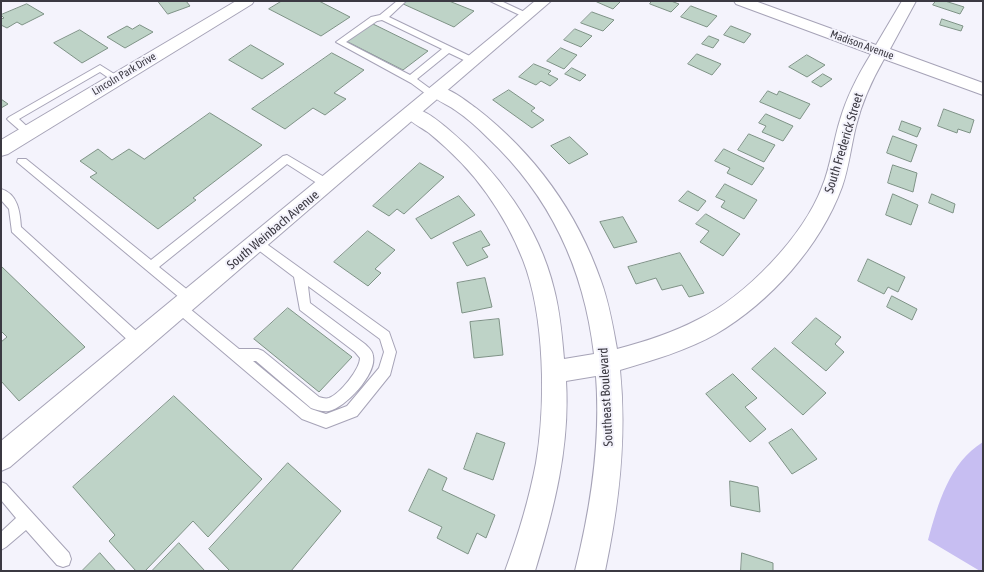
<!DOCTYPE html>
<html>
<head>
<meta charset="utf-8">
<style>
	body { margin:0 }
	#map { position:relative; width:984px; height:572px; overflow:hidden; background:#f4f3fc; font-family:"Asap Condensed",sans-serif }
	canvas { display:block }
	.frame { position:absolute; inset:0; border:2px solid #3b3942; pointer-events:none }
</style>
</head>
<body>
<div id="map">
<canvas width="984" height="572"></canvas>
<div class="frame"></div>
</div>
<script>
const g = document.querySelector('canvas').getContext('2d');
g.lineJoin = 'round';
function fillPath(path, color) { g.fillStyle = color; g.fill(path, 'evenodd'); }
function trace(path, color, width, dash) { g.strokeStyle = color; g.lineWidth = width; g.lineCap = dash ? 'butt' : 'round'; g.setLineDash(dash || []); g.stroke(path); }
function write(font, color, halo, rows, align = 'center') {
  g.font = font + ' "Asap Condensed",sans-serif'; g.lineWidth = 4; g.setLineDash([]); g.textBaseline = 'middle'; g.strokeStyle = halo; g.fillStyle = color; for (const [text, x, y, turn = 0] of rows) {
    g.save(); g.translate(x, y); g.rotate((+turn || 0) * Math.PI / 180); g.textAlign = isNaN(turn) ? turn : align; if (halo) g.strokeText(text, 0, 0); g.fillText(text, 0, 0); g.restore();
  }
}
const green = new Path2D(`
	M983,442V571H980L928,540C938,504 949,463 983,442Z`);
const building = new Path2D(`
	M158,1H186L190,6L168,14Z
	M282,1H319L350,17L321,36L269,9Z
	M404,1H449L474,11L454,27L401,3Z
	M599,1H621L613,9L597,2Z
	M652,1H671L679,4L671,12L650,4Z
	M936,1H945L964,7L960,14L933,5Z
	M27,4L44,14L22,25L17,22L7,28L1,25V19L4,18L1,15Z
	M691,6L717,16L707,27L681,17Z
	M592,12L614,20L603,31L581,23Z
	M942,19L963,26L961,31L940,25Z
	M371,23L428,51L403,70L346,41Z
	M140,25L153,32L125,48L107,37L127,26L132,29Z
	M731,26L751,34L744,43L724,35Z
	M575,29L592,36L581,47L564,40Z
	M80,30L108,48L82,63L54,43Z
	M709,36L719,40L713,48L702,44Z
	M251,45L284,64L262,79L229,60Z
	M561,48L577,55L564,69L547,61Z
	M332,53L364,70L334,93L346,99L325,115L313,108L285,129L252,109Z
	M697,54L721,64L712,75L688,64Z
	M807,55L825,65L807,77L789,67Z
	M534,64L551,71L548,74L558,79L550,86L541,81L536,85L519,77Z
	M572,68L586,75L580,81L565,74Z
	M823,74L832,79L821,87L812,82Z
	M509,90L535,108L531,111L544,120L532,128L493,100Z
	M768,91L777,95L779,91L810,104L800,119L760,102Z
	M1,99L8,104L1,108Z
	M944,109L974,120L970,133L958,129L957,133L938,126Z
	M210,113L262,145L193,198L196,200L158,229L90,177L97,173L80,161L98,149L112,160L129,149L144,159Z
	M766,114L793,126L783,141L762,132L766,126L759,123Z
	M902,121L921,128L917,137L899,130Z
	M749,134L775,145L764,162L738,150Z
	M893,136L917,145L911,162L887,153Z
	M570,137L588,154L569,164L551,146Z
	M724,149L764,168L752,185L727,173L730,168L715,161Z
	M420,163L444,177L404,214L397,209L389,216L373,206Z
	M893,165L917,173L913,192L888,183Z
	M725,184L757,200L744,219L721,207L725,201L716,197Z
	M688,191L706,201L698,211L679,201Z
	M893,194L918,205L911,225L886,215Z
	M932,194L955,204L953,213L929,203Z
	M459,196L475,215L431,239L416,219Z
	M706,214L740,234L723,256L700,242L709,231L696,224Z
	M623,217L637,242L614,248L600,222Z
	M368,231L395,250L375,269L381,273L368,286L334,262Z
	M481,231L490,245L482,248L488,257L467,266L453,243Z
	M680,253L704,293L689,297L682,285L662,290L656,278L636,284L628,267Z
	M868,259L905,277L898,292L888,287L884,294L858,281Z
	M1,266L85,347L19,401L1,381V342L7,337L1,331Z
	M485,278L492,307L462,313L457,283Z
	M892,296L917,309L912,320L887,307Z
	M288,308L352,357L319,392L254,339Z
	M816,318L841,337L835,344L844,352L826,371L792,343Z
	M499,319L503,355L474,358L470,322Z
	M775,348L826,393L803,415L752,369Z
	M733,374L757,398L745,407L766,429L750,442L706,394Z
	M174,396L262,479L208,537L193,521L145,571H136L109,541L115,535L73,487Z
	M792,429L817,459L792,474L769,443Z
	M477,433L505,443L493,480L464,469Z
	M288,463L341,511L291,571H230L209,549Z
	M429,469L447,478L442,490L495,515L486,538L477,533L468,554L437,538L442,527L409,511Z
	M730,481L758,487L760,512L731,506Z
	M179,543L205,571H152Z
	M100,553L116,571H82Z
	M742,553L773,563V571H741Z`);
const service = new Path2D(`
	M397,1H406L389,17L476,59L477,61L473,64L470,63L449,53L417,79L436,93L438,95L436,97H430L411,83L336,42L371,17L380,15ZM382,20L442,49L410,75L346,42L377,21Z
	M490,1H501L531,15L527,17H524Z
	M100,65L119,77L121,79L119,81H113L100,72L19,119L33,132L32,134H24L9,121L7,119L9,117Z
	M287,155L331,181L332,184L331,187H323L287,164L159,267L194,295L196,299L194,303L190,304L186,303L17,162L18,159H26L151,260L283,156Z
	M1,189C18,194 20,212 21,227L144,338L145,342L144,346L139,348L134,346L12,232L9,209L1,200Z
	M257,238L261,240L389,332L396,352L390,375L357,416L326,428L302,419L176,312L174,308L176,304L180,303L184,304L239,349H258L263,351L319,397C322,398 326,399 329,398C340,394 360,369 360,358L355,352L300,310L294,277L253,246L251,243L253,240ZM308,286L380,339L384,352L379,368L347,406L326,414L311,409L253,361H256L311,408C317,410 323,412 329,411C345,408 377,374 373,356C373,351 368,347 365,344L310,303Z
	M1,482L6,484L69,553L71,559L69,565L63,567L57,565L26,530L6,547L1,550V532L16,518L1,500Z`);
const minor = new Path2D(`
	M236,1H254L252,4L8,154L1,156V140Z
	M734,1H755L876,45L902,1H916L890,49L983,83V95L884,59C872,80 862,102 856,126C851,146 849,167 842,187C820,247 770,302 716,334C688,350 651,361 620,370C627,438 619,505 605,571H575C591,507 601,442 596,376L566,381C570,447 554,509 535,571H505C518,536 529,500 536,463C546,405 545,316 523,260C514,237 502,215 487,194C471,171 451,151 429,133C421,127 409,122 403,113L406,109C420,105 437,120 448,129C497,170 539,226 554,289C560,312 562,335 564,359L594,354C584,269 551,197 488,138C478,128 467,118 455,110C447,104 434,100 428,91L431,87C444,83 465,100 476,108C534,153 577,212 601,281C609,303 613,326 617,349C644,342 672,333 697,320C745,297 803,237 822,187C831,166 833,142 840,120C847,96 858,75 871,54L736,4Z`);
const tertiary = new Path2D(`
	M535,1H551L10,467L1,471V441Z`);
const farStreetnames = [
	["Madison Avenue",862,45,20],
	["Lincoln Park Drive",124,74,-31]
];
const streetNames = [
	["South Frederick Street",844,143,-73],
	["South Weinbach Avenue",273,230,-40],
	["Southeast Boulevard",606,397,-93]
];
fillPath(green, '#c7bef2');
fillPath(building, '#bed3c7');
trace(building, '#7e9286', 1);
trace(service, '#a6a3b7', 2);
trace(minor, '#a6a3b7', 2);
trace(tertiary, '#a6a3b7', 2);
fillPath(service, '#fff');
fillPath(minor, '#fff');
fillPath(tertiary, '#fff');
write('11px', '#3b3942', '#f4f3fc', farStreetnames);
write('13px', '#3b3942', '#f4f3fc', streetNames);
</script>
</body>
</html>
